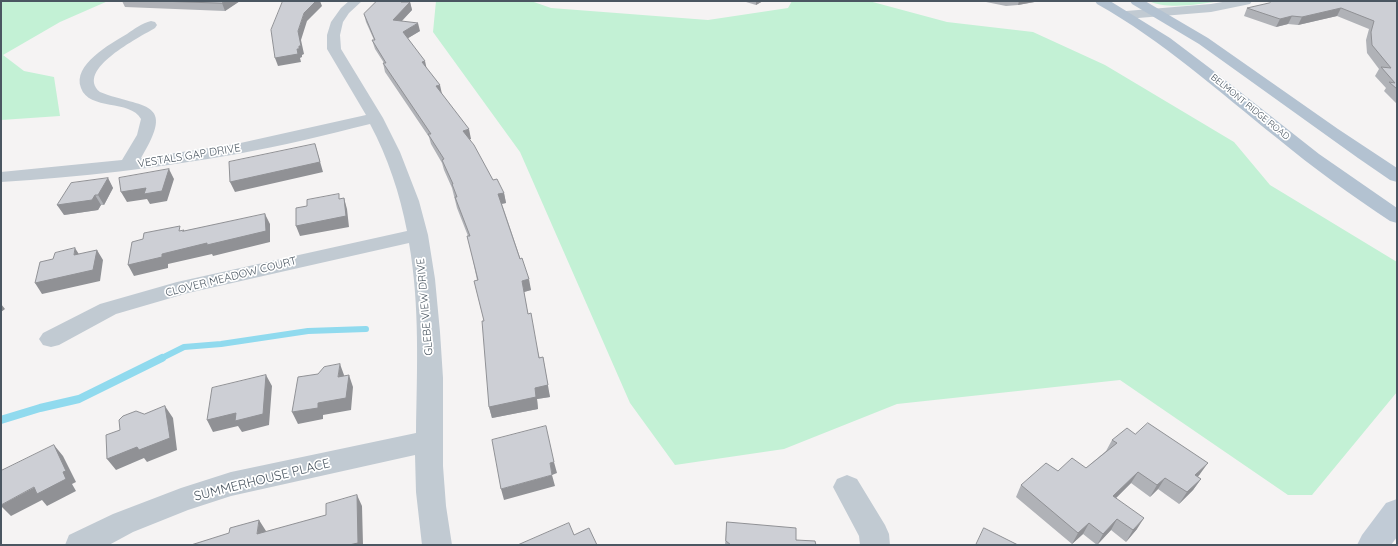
<!DOCTYPE html>
<html>
<head>
<meta charset="utf-8">
<style>
	body { margin:0 }
	#map { position:relative; width:1398px; height:546px; overflow:hidden; background:#f5f3f3; font-family:Quicksand,sans-serif }
	canvas { display:block }
	.frame { position:absolute; inset:0; border:2px solid #4a5661; pointer-events:none }
</style>
</head>
<body>
<div id="map">
<canvas width="1398" height="546"></canvas>
<div class="frame"></div>
</div>
<script>
const g = document.querySelector('canvas').getContext('2d');
g.lineJoin = 'round';
function fillPath(path, color) { g.fillStyle = color; g.fill(path, 'evenodd'); }
function trace(path, color, width, dash) { g.strokeStyle = color; g.lineWidth = width; g.lineCap = dash ? 'butt' : 'round'; g.setLineDash(dash || []); g.stroke(path); }
function write(font, color, halo, rows, align = 'center') {
  g.font = font + ' Quicksand,sans-serif'; g.lineWidth = 3.5; g.setLineDash([]); g.textBaseline = 'middle'; g.strokeStyle = halo; g.fillStyle = color; for (const [text, x, y, turn = 0] of rows) {
    g.save(); g.translate(x, y); g.rotate((+turn || 0) * Math.PI / 180); g.textAlign = isNaN(turn) ? turn : align; if (halo) g.strokeText(text, 0, 0); g.fillText(text, 0, 0); g.restore();
  }
}
const green = new Path2D(`
	M1,1H108L60,22L3,55L24,71L54,77L60,116L1,120Z
	M436,1H531L551,8L708,20L788,8L792,1H869L947,22L1033,32L1105,65L1234,142L1270,185L1397,262V392L1312,495H1288L1120,380L897,404L784,449L675,465L630,403L520,152L433,32Z
	M1149,1H1220C1201,4 1167,10 1149,1Z`);
const streamFar1 = new Path2D(`
	M160,359L184,347L221,344L308,331L366,329`);
const stream = new Path2D(`
	M1,420L40,408L79,399L162,358`);
const minor = new Path2D(`
	M349,1H362L349,13L343,22L340,35L341,49L383,118L400,152L419,201L428,235L435,279L440,332L443,378V466L446,506L452,545H422L416,492L415,455L231,496L188,510L133,532L109,545H65L69,535L113,514L181,488L231,472L416,433C417,369 420,306 409,243L188,293L116,314L59,345L51,347L43,345L39,339L43,333L100,304L177,282L407,231C400,194 388,158 370,124C326,135 281,146 237,154C159,168 80,177 1,182V172L122,160L137,135L141,119C130,99 89,111 81,88C72,65 110,44 127,34C134,29 142,23 151,21L155,22L157,25L155,28C140,37 74,70 100,92C143,109 177,99 141,158L236,144L366,115L327,49V35L331,22L341,8Z
	M1228,1H1252L1250,4L1211,12L1126,19L1122,18L1120,15L1122,12L1126,11L1211,4Z
	M847,475L857,479L885,525L889,534L890,545H860L859,536L833,487L837,479Z`);
const secondary = new Path2D(`
	M1397,499V537L1391,545H1357L1362,535L1386,503Z`);
const primary = new Path2D(`
	M1095,1H1110L1170,38L1211,69L1319,154L1397,208V223L1390,221C1351,195 1313,168 1277,138C1218,91 1163,41 1097,4Z
	M1130,1H1145L1208,38L1338,129L1397,168V182L1390,180L1358,158L1199,44L1132,4Z`);
const wall = new Path2D(`
	M122,1H240L225,11L125,7Z
	M377,1H404V2H410L412,10L402,21L420,31L408,38L442,94L471,139H469L493,180L504,193L506,203L502,204L531,290L524,292L528,314L550,397L537,399L538,409L492,418L489,407L484,321L477,280L468,236L457,208L452,188L444,170L442,163L431,144L429,137L385,72L383,63H384L375,49L372,40H374L366,22L364,14Z
	M746,1H763L756,5L746,2Z
	M981,1H1040L1018,5L1006,6Z
	M1397,1V104L1384,91L1386,88L1375,76L1379,69L1367,53L1366,40L1369,29L1337,16L1298,25L1288,24L1276,27L1244,16L1247,8Z
	M108,178L113,188L104,205H101L98,210L64,215Z
	M1135,434L1200,474L1198,477L1201,479L1193,490L1179,504L1158,489L1150,497L1131,483L1116,498L1137,529L1126,542L1111,530L1097,545L1083,534L1072,544L1016,497L1021,485L1058,471L1086,468L1106,451L1112,440Z
	M727,522L796,540L816,545H725Z`);
const shadedWall = new Path2D(`
	M225,1H240L225,11L222,3Z
	M316,1H320L322,6L307,21L301,40L304,54L302,55V57L300,58L301,62L278,66L275,58L297,49L298,31L304,13Z
	M401,1H404L405,7L410,2L412,10L395,28L393,20Z
	M756,1H763L756,5Z
	M1019,1H1040L1018,5Z
	M1341,8L1337,16L1298,25L1302,17Z
	M1292,16L1288,24L1276,27L1280,19Z
	M418,23L420,31L405,40L403,32Z
	M425,61L427,70L422,62Z
	M440,85L442,94L438,95L436,86Z
	M469,129L471,139L465,141L463,131Z
	M315,144L323,172L235,192L230,182Z
	M169,169L174,179L167,201L150,204L147,199L127,202L121,192Z
	M108,178L113,188L104,205L98,195Z
	M504,193L506,203L500,204L498,194Z
	M95,195L101,205L98,210L64,215L57,205Z
	M344,198L347,209L349,227L300,236L296,226Z
	M265,214L270,224V242L213,256L212,254L168,264V268L134,276L128,265L162,254Z
	M75,248L82,259L74,255Z
	M97,250L103,260L100,281L42,294L35,283Z
	M529,279L531,290L524,292L522,281Z
	M1,304L5,309L1,312Z
	M543,357L550,397L537,399L538,409L492,418L489,407L535,388Z
	M340,364L344,375L343,388L338,377Z
	M266,375L272,386L269,425L242,432L238,426L213,432L207,420Z
	M349,375L353,387L351,410L323,415V419L298,424L292,412L318,403Z
	M165,406L173,418L177,450L147,462L144,458L116,470L107,459Z
	M54,445L63,456L76,482L72,484L76,491L47,506L42,500L11,516L1,506V505L63,472Z
	M554,462L557,473L552,475L550,463Z
	M1208,463L1200,474L1188,486L1195,475Z
	M1138,472L1131,483L1107,507L1113,496Z
	M552,475L555,486L504,500L501,489Z
	M1165,478L1158,489L1150,497L1157,485Z
	M1201,479L1193,490L1179,504L1187,492Z
	M357,495L362,506L363,545H349Z
	M1144,518L1137,529L1126,542L1133,530Z
	M1117,519L1111,530L1097,545L1103,534Z
	M259,520L266,531L264,545L257,534Z
	M1089,523L1083,534L1072,544L1078,533Z`);
const building = new Path2D(`
	M159,1H225L222,3Z
	M283,1H316L304,13L298,31L301,46H299V49H297L298,54L275,58L271,30Z
	M377,1H401V2H410L393,20L418,23L403,32L425,61L422,62L440,85L436,86L469,129L463,131L474,145L493,180L497,179L504,193L498,194L520,259L522,258L529,279L522,281L528,314L531,313L539,358L543,357L548,385L535,388L536,397L489,407L482,321H484L474,281L478,280L467,236H470L455,197H457L452,184H453L442,160L444,159L428,134H431L383,63H386L372,40H375L364,14Z
	M1272,1H1397V89L1389,82L1395,83L1381,67L1391,68L1372,45L1371,32L1374,21L1341,8L1302,17L1292,16L1280,19L1247,8L1269,3Z
	M315,144L320,162L230,182L229,162Z
	M169,169L162,191L144,194L146,188L121,192L119,178Z
	M108,178L98,195H95L92,200L57,205L71,183Z
	M339,194V199L344,198L346,216L296,226V208L307,206V200Z
	M265,214L266,231L207,245V243L162,254V257L128,265L132,242L143,239L144,233L180,226L179,231L184,230L183,231Z
	M75,248L74,255L97,250L93,270L35,283L40,262L53,259L55,253Z
	M340,364L338,377L349,375L346,398L318,403V408L292,412L298,377L318,374L324,367Z
	M266,375L263,414L235,421L236,413L207,420L212,388Z
	M165,406L170,438L139,450L137,447L107,459L106,435L120,430L119,420L123,416L136,411L144,414Z
	M1148,423L1208,463L1195,475L1201,479L1187,492L1165,478L1157,485L1138,472L1113,496L1144,518L1133,530L1117,519L1103,534L1089,523L1078,533L1021,485L1046,463L1058,471L1072,458L1086,468L1117,443L1112,440L1127,428L1135,434Z
	M546,426L554,462L550,463L552,475L501,489L492,440Z
	M54,445L66,471L63,472L66,479L37,494L34,487L1,505V471Z
	M357,495L358,543L349,545H191L229,533L230,528L259,520L257,534L326,515V504Z
	M727,522L796,528V540L815,541L816,545H731L726,541Z
	M569,523L574,535L589,528L597,545H518Z
	M984,528L1018,545H976Z`);
const farStreetnames = [
	["BELMONT RIDGE ROAD",1250,107,39]
];
const streetNames = [
	["VESTALS GAP DRIVE",189,156,-9],
	["CLOVER MEADOW COURT",231,277,-14],
	["GLEBE VIEW DRIVE",425,307,-95]
];
const nearStreetnames = [
	["SUMMERHOUSE PLACE",262,480,-14]
];
fillPath(green, '#c3f1d5');
trace(streamFar1, '#90daee', 6);
trace(stream, '#90daee', 8);
fillPath(minor, '#c1cad2');
fillPath(secondary, '#c1cbd6');
fillPath(primary, '#b3c2d1');
fillPath(wall, '#b0b2b7');
fillPath(shadedWall, '#909195');
fillPath(building, '#cdcfd5');
trace(building, '#909195', 1);
write('9px', '#4a5661', '#fff', farStreetnames);
write('11px', '#4a5661', '#fff', streetNames);
write('13px', '#4a5661', '#fff', nearStreetnames);
</script>
</body>
</html>
